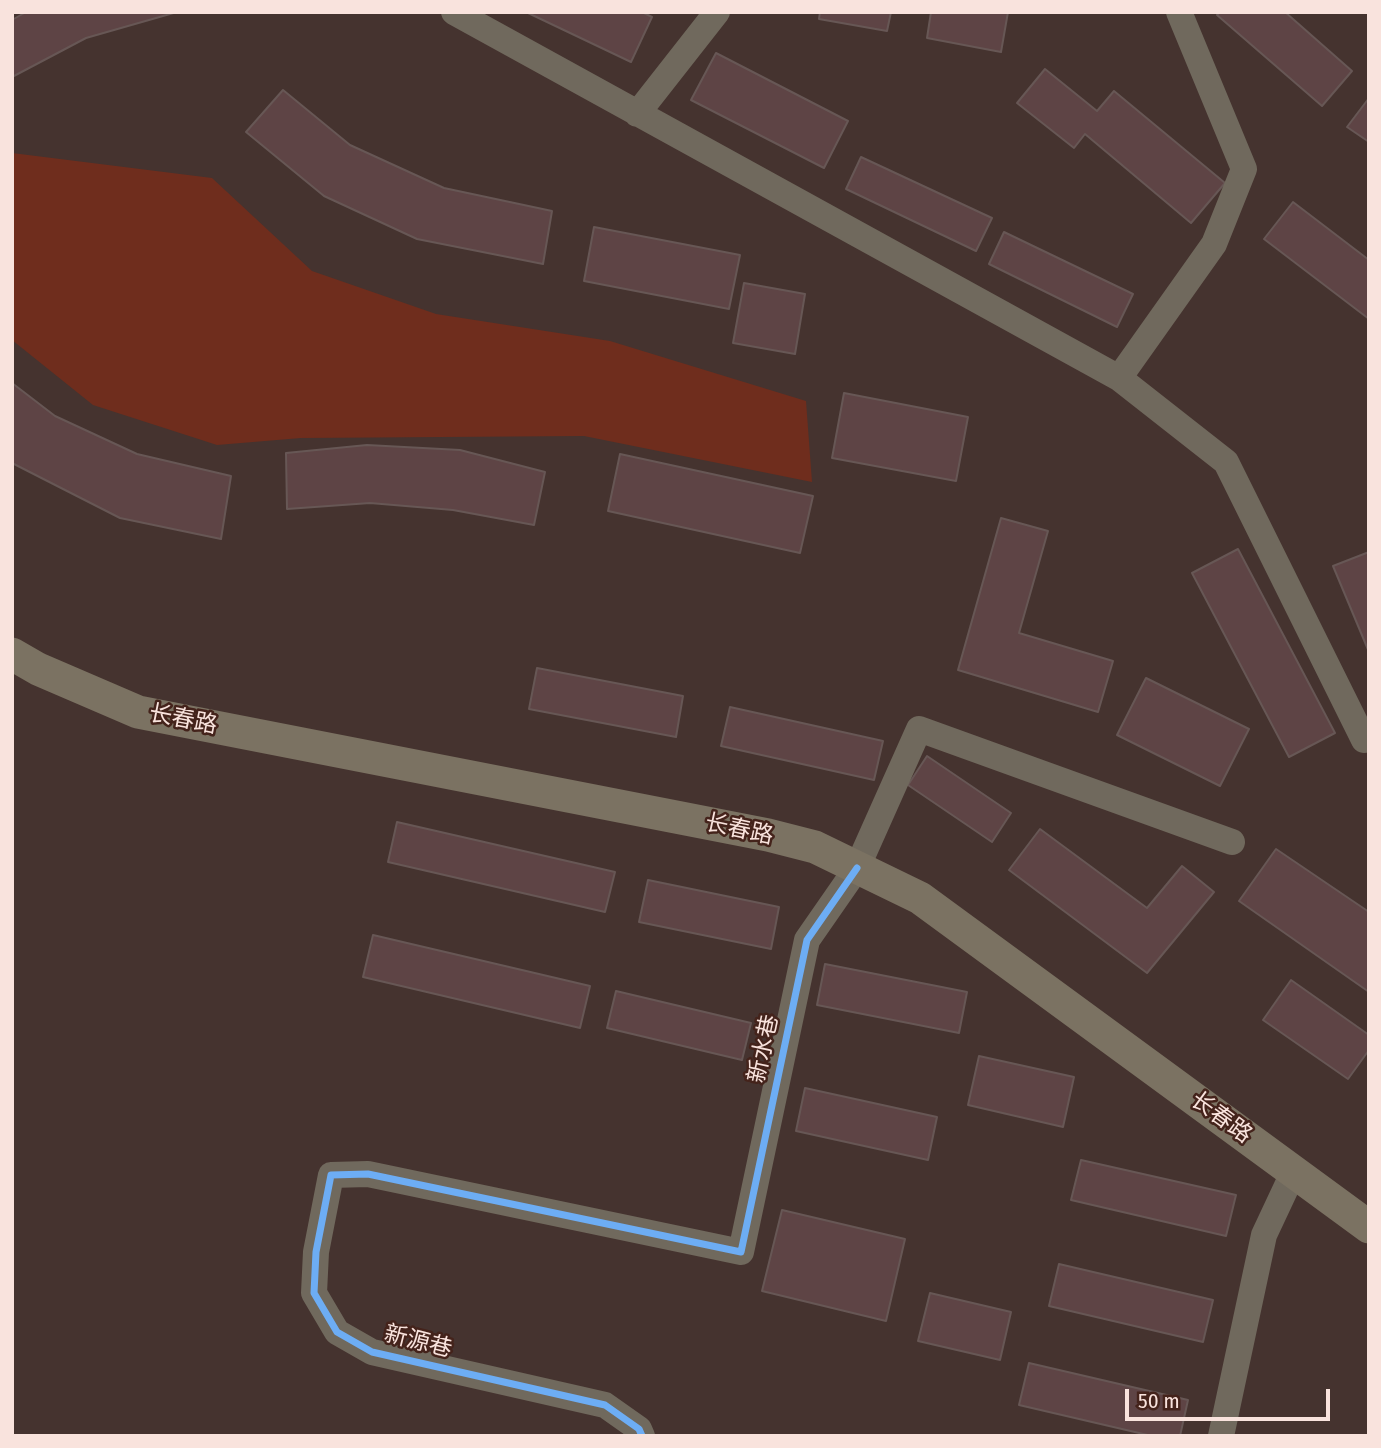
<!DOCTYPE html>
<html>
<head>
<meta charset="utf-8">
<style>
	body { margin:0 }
	#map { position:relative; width:1381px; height:1448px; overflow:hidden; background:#45332f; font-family:"Fira Sans Condensed",sans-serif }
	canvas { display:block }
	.frame { position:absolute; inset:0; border:14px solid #f9e3dd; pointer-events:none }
	.scale { position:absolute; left:1125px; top:1389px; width:205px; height:32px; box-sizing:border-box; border:4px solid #f9e3dd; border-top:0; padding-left:9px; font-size:21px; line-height:24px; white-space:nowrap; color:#f9e3dd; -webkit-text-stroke:5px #44231b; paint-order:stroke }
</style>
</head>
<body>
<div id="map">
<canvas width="1381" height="1448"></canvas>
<div class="frame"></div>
<div class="scale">50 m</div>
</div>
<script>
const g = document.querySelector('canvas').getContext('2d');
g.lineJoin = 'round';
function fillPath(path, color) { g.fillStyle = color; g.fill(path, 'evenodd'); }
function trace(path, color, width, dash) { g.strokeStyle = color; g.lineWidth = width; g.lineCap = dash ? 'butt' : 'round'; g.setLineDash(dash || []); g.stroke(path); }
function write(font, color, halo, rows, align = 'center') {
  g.font = font + ' "Fira Sans Condensed","Noto Sans SC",sans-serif'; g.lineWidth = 5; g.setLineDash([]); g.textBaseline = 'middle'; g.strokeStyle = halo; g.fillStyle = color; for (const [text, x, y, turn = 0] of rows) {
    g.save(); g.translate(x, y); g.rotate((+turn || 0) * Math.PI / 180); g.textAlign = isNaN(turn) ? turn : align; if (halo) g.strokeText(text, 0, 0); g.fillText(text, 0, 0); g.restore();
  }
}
const green = new Path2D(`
	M12,153L212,178L312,271L436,314L610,341L806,401L812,482L584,436L301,438L217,445L93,405L12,340Z`);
const building = new Path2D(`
	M26,12H177L86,38L12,77V20Z
	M526,12H642L652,17L631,62Z
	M820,12H891L887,31L819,19Z
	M931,12H1008L1001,52L927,38Z
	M1220,12H1285L1352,71L1322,106L1217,15Z
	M716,53L848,121L824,168L691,100Z
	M1045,69L1097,111L1114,91L1225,183L1191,223L1085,134L1074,148L1017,103Z
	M283,90L350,145L444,188L552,211L543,264L417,239L324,196L246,132Z
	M1369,98V142L1347,127Z
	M861,157L992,218L976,251L846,189Z
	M1293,202L1369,260V319L1264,239Z
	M594,227L740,255L729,309L584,281Z
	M1004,232L1133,294L1117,327L989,264Z
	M744,283L805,294L795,354L733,343Z
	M12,383L55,416L137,454L231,476L221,539L120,518L12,463Z
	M844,393L968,417L956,481L832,458Z
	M367,445L460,450L545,472L534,525L453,510L370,503L287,509L286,453Z
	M620,454L813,496L800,553L608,511Z
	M1001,518L1048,531L1019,633L1113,661L1098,712L958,670Z
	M1238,549L1335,733L1289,757L1192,573Z
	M1369,552V652L1333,566Z
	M537,668L683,696L676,737L529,709Z
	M1146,678L1249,729L1220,786L1117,735Z
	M730,707L883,741L874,780L721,746Z
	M927,756L1011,813L992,842L908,785Z
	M397,822L615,872L605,912L388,862Z
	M1040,829L1147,908L1182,866L1214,892L1147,973L1009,870Z
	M1276,849L1369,912V992L1239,901Z
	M648,880L779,907L771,949L639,922Z
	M373,935L590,986L580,1028L363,977Z
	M825,964L967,992L959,1033L817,1005Z
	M1291,980L1369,1035V1050L1348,1079L1263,1020Z
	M616,991L751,1023L742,1060L607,1028Z
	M979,1056L1074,1077L1063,1127L968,1105Z
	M805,1088L937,1117L928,1160L796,1131Z
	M1081,1160L1236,1195L1226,1236L1071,1200Z
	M782,1210L905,1239L886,1321L762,1291Z
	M1059,1264L1213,1300L1203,1342L1049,1306Z
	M930,1293L1011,1312L1000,1360L918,1341Z
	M1029,1363L1188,1400L1180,1436H1152L1019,1405Z`);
const minor = new Path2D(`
	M454,12L1119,378L1226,462L1364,740
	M637,114L717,12
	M1119,378L1214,244L1244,169L1179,12
	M642,1436L639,1429L605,1405L372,1352L337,1332L314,1293L316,1252L331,1175L368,1174L741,1252L807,940L857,868L919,729L1232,842
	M1221,1436L1264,1235L1294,1171`);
const major = new Path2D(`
	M12,654L38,669L138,712L768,835L815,847L920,898L1369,1227`);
const cycleway = new Path2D(`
	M642,1436L639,1429L605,1405L372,1352L337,1332L314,1293L316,1252L331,1175L368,1174L741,1252L807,940L857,868`);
const streetNames = [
	["长春路",183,720,11],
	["长春路",739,830,12],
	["新水巷",764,1049,-78],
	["长春路",1221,1118,36],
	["新源巷",418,1342,14]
];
fillPath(green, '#6f2d1d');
fillPath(building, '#5e4445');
trace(building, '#675755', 2);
trace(minor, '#70695d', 26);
trace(major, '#7b7262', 33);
trace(cycleway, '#6dadf4', 7);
write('23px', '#f9e3dd', '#44231b', streetNames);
</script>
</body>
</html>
